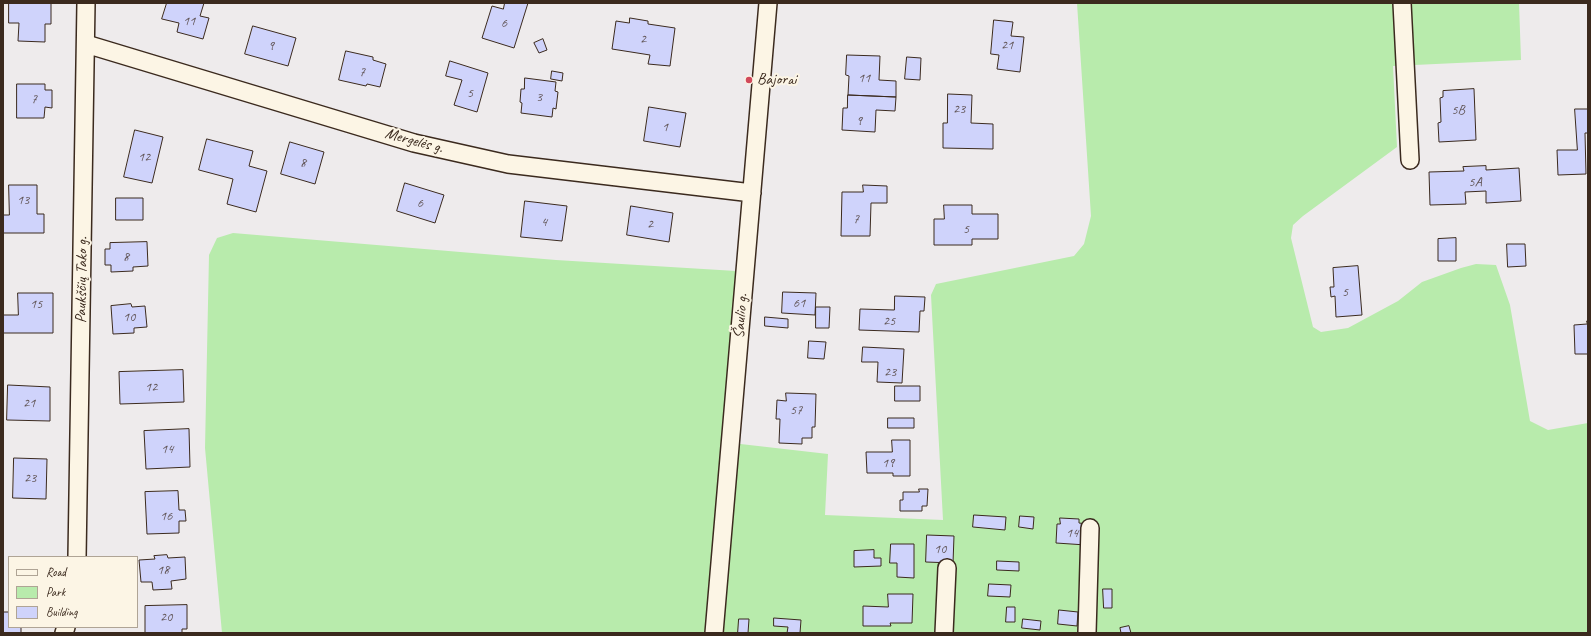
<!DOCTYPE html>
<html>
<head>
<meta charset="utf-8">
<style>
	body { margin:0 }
	#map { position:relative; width:1591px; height:636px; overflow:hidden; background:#eeebec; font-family:Caveat,sans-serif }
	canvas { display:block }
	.frame { position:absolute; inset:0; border:4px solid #3b2a1e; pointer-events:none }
	.legend { position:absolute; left:8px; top:556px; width:130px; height:72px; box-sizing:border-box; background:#fcf5e5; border:1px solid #afa495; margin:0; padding:5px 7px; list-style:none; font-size:12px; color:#3b2a1e }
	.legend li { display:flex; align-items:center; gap:8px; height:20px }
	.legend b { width:20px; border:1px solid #afa495 }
</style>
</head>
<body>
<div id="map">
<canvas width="1591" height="636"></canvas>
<div class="frame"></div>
<ul class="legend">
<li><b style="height:5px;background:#fcf5e5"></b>Road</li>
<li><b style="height:11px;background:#b8ebac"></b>Park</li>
<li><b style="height:11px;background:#cfd3fb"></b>Building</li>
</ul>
</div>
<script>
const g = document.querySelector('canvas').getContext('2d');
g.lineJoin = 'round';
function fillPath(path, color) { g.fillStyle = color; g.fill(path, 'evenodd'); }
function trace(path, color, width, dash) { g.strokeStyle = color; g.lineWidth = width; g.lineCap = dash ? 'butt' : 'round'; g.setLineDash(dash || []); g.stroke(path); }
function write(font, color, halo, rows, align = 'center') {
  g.font = font + ' Caveat,sans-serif'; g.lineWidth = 4; g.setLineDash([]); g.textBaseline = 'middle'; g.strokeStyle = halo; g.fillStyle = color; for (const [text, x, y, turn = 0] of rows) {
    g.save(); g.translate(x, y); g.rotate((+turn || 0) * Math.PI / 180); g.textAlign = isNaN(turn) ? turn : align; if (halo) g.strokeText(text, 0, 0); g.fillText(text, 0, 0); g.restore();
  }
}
const green = new Path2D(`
	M1077,3H1519L1521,60L1393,66L1397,147L1303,216L1293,225L1291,238L1313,327L1321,332L1348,328L1398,301L1422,282L1461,268L1476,264L1496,265L1510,305L1530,421L1548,430L1588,423V633H222L205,448L209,255L217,238L233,233L556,260L736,271L723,442L828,454L825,515L943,520L931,295L936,284L1074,256L1084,244L1091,216Z`);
const building = new Path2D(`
	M9,3H51V24H45V42L18,41L19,23H9Z
	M167,3H204L200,16L209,18L203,39L177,32L179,23L162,19Z
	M505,3H528L514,48L482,38L492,6L503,9Z
	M630,18L648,21V24L675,28L670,66L648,64L650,55L612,49L616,21L629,23Z
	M994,20L1013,22L1011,36L1024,37L1020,72L997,69L999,55L991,54Z
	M253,26L296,38L288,66L245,54Z
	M543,39L547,50L539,53L534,43Z
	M346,51L373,57V60L386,64L380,87L367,84L366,86L339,80Z
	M847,55L880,56L879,80L896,81V97L848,95L849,76L846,75Z
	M907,57L921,58L920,80L905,79Z
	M450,61L488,73L477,112L454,105L462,80L446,76Z
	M552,71L563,73L562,81L551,79Z
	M525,78L556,82L555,91L558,92L556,109L553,108L552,117L521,113L522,103L520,102L521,89H524Z
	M17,84H45V90H52V108L45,107L44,118H17Z
	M1474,89L1476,140L1439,142L1438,123L1441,122L1440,98L1443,97V91Z
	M948,94L972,95L971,123L993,124V149L943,148V123H947Z
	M848,95L896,97L895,111L876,110L875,132L842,130L843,108H847Z
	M649,107L686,113L680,147L644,141Z
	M1575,109H1588V133H1585L1586,174L1558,175L1557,150H1577Z
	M135,130L163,137L152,183L124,177Z
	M207,139L253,151L249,166L267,171L256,212L227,204L233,179L199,170Z
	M290,142L324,152L315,184L281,174Z
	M1486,166V170L1519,168L1521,201L1486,203V191L1465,192L1466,204L1430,205L1429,172L1464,171L1463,167Z
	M405,183L444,195L435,223L397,211Z
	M9,185H37V214H44V233H3V215H9Z
	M863,185L887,186V203H871L870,236H841L842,192H863Z
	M116,198H143V220H116Z
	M525,201L567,206L562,241L521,237Z
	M944,205H972V214H998V239H972V245H934V219H944Z
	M631,206L673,213L669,242L627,235Z
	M1456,238V261H1438V239Z
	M147,242L148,266L133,267V271L111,272V265H105V249H110V243Z
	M1507,244H1525L1526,266L1508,267Z
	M1358,266L1362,315L1336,317L1335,296L1331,297L1330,287H1334L1333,268Z
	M783,292L816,293L815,315L782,313Z
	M18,293H53V333H3V315H18Z
	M895,296L925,297L924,311H920L919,332L859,330L860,309L894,310Z
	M131,304L132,307L145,306L147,327L134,328V333L113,334L111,306Z
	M816,307H830L829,328H816Z
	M765,317L788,319V328L765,326Z
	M1587,321H1588V354H1575L1574,325L1587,324Z
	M809,341L826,342L824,359L808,358Z
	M863,347L904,349L902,383L877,382L878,362H862Z
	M183,370L184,402L120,404L119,372Z
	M8,385L50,387V421L7,420Z
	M895,386H920V401H895Z
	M786,393L816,394L815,427H812V438H802V444L779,443L780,419H776L777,400L786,401Z
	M888,418H914V428H888Z
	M189,429L190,467L146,469L144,431Z
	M892,440H910V476H893V473H867L866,452H892Z
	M14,458L47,459L46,499L13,498Z
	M919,489H928L927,506H922V511H900V500H903V492H919Z
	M178,491L179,510H185L186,521H179V533L147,534L145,492Z
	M974,515L1006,517L1005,530L973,527Z
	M1020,516L1034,517L1033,529L1019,527Z
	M1060,518L1079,519V523L1087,524L1086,545L1056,543L1057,524H1060Z
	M927,535L954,536L953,563L926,562Z
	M891,544H914V578L897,577V563H890Z
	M874,550V558H881V566L854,567V551Z
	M167,555L168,558L185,557L186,579L171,581L172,589L153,590L152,582H141L139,560L155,559L154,556Z
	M997,561L1019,562V571L997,570Z
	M989,584L1011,585L1010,597L988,596Z
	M1103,589H1112V608H1104Z
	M888,594H913L912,623H890L891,626H863V606L888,607Z
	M187,605V629H182V633H145V606Z
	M1007,607H1015V622H1006Z
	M1059,610L1078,612L1077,626L1058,624Z
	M3,612H9V627H21V633H3Z
	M774,618L801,620L800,633H787L788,627L774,626Z
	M739,619H749L748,633H738Z
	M1023,619L1041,621L1040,630L1022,628Z
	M1129,626L1131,633H1121L1120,628Z`);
const minor = new Path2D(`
	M1402,3L1410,160
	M86,44L414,143L508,164L752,193
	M77,557L86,3
	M64,633L66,627
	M714,633L768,3
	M944,633L947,568
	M1087,633L1090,528`);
const markers = [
	[749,80,4,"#d1495b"]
];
const numberNames = [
	["11",189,21],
	["6",504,23],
	["2",643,39],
	["21",1007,45],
	["9",271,46],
	["7",362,72],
	["11",864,78],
	["5",470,93],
	["3",539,97],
	["7",34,99],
	["23",959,109],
	["5B",1458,110],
	["9",859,121],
	["1",665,127],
	["12",144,157],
	["8",303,163],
	["5A",1475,182],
	["13",23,200],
	["6",420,203],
	["7",856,219],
	["4",544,222],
	["2",650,224],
	["5",966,229],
	["8",126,257],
	["5",1345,292],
	["61",799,303],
	["15",36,304],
	["10",129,317],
	["25",889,321],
	["23",890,372],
	["12",151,387],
	["21",29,403],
	["57",796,410],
	["14",167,449],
	["19",888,463],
	["23",30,478],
	["16",166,516],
	["14",1072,533],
	["10",940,549],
	["18",163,570],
	["20",166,617]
];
const poiNames = [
	["Bajorai",757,80]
];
const streetNames = [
	["Mergelės g.",414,141,15],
	["Paukščių Tako g.",82,280,-89],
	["Šaulio g.",741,316,-85]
];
fillPath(green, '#b8ebac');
fillPath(building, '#cfd3fb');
trace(building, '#3b2a1e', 1);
trace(minor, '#3b2a1e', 20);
trace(minor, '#fcf5e5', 17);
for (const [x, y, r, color] of markers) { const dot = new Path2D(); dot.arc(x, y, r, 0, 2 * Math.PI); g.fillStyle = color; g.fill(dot); trace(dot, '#fcf5e5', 1.5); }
write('14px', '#605455', null, numberNames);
write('16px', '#3b2a1e', '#fcf5e5', poiNames, 'left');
write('16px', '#3b2a1e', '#fcf5e5', streetNames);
</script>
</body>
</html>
